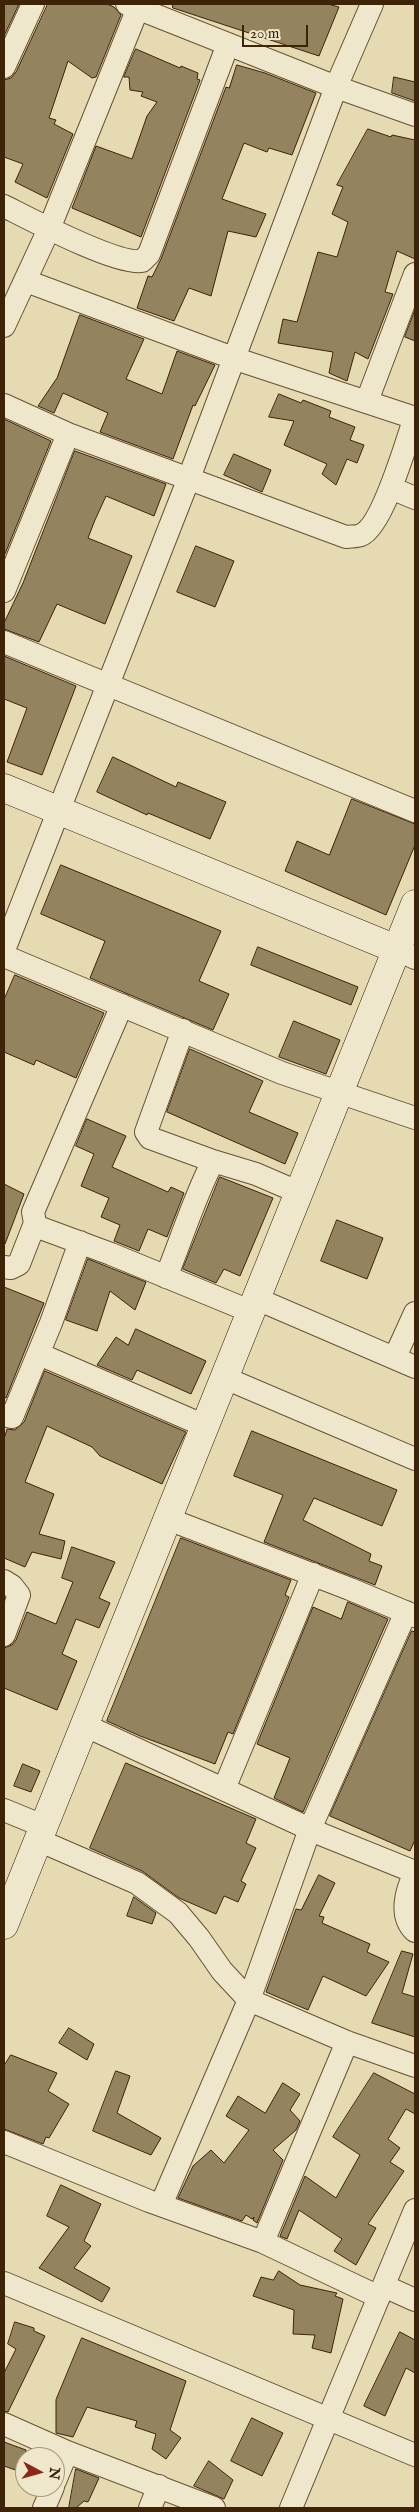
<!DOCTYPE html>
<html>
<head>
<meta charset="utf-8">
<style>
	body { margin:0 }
	#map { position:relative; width:419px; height:2512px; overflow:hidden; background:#e5dab1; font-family:"IM FELL English",serif }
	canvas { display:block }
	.frame { position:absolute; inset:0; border:5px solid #3d2407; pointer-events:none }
	.north { position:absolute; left:15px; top:2447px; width:50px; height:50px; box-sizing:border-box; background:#eee7cc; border:1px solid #a7997d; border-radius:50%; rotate:96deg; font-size:14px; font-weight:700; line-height:20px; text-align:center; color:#3d2407 }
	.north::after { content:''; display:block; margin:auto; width:18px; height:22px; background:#8f2418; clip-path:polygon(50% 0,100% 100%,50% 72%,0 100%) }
	.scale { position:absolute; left:242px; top:25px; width:66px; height:22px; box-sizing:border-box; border:2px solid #3d2407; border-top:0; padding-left:6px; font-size:15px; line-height:18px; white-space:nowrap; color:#3d2407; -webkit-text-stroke:4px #eee7cc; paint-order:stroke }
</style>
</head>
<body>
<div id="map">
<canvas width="419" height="2512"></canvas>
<div class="frame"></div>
<div class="north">N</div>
<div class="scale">20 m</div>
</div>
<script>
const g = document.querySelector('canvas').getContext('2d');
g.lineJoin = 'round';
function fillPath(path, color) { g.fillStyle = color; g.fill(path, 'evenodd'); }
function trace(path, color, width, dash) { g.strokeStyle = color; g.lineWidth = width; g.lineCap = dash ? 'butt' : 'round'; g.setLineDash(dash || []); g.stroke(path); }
const building = new Path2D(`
	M4,4H19L4,36Z
	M48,4H107L114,7L121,15L96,77L92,78L68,61L49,118L56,120L54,124L73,134L47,198L15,182L23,164L4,157V80L11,78L16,72Z
	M173,4H328L339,7L319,56L173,8Z
	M136,49L180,68L181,66L198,73L197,79L200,80L141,237L72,208L96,146L132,159L147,116L157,102L141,96L143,92L130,90L129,77H124Z
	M237,65L265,73L316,93L292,155L269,148L267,152L244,143L222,199L266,214L256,237L228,231L211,296L189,288L174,321L137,308L148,276L152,277L161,259L226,87L229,88Z
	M394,77L415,82V101L392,93Z
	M368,129L391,137L392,135L415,140V259L397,251L385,292L393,294L380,328L368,359L355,352L347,381L329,373L333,352L278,343L283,319L297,322L318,252L337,257L348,222L332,214L343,187L337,185Z
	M415,310V341L405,337Z
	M80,315L144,339L126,379L162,394L177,351L215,365L195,406L193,405L173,459L100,432L108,413L63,393L54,413L38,406L57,378Z
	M279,394L301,403L303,400L331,411L329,417L355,427L350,440L364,445L357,463L347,459L336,485L322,474L327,464L284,445L294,421L269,417Z
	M4,419L51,441L5,554L4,553Z
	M75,451L166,484L154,516L106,496L95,520L88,538L132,556L105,624L57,604L39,642L4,629V623L23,583Z
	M234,454L271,470L262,492L224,475Z
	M196,546L234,561L215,607L177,592Z
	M4,656L76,686L42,775L7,762L27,708L4,699Z
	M113,757L176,787L178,782L226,802L210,839L148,813L147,815L97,792Z
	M352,799L415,824V845L386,915L285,871L297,841L329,855Z
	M61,865L221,931L199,981L229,994L213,1030L90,978L105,941L41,914Z
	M258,947L358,987L351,1005L251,965Z
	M15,975L104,1013L76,1078L36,1060L34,1065L4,1052V1000Z
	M294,1021L340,1040L326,1074L279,1057Z
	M190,1049L263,1081L249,1112L298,1133L285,1164L167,1112Z
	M87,1119L126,1136L112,1167L168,1192L171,1187L184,1193L167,1237L148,1229L139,1251L114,1241L120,1225L101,1217L109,1198L81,1186L94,1154L76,1146Z
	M220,1177L273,1198L240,1276L224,1269L216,1283L183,1269Z
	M4,1184L24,1194L5,1244H4Z
	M337,1220L383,1238L367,1279L321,1261Z
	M88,1259L146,1282L135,1310L110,1291L97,1331L66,1320Z
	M4,1287L44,1303L6,1398L4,1397Z
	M136,1329L206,1361L191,1394L137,1370L132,1380L97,1365L116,1337L128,1345Z
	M45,1371L186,1432L162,1484L100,1456L92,1447L47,1426L25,1482L54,1494L39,1534L65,1541L61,1559L32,1552L25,1567L4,1558V1439L7,1429L15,1430L24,1422Z
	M252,1431L397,1490L382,1526L314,1498L303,1520L371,1554L369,1561L382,1566L375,1585L264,1542L283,1495L234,1476Z
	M181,1538L291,1580L285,1595L289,1597L233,1734L228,1732L215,1764L140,1736L107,1721Z
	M72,1547L115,1562L99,1598L110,1603L99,1628L76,1619L62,1654L77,1661L57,1710L4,1688V1648L12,1645L16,1640L27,1612L56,1624L73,1582L62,1578Z
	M348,1602L388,1619L303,1812L274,1798L290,1758L257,1744L313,1607L341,1619Z
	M412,1631L415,1632V1840L410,1851L330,1816Z
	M126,1763L256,1819L246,1843L256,1848L241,1881L246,1884L238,1902L224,1896L216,1914L179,1898L142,1871L90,1848Z
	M23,1764L40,1771L31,1792L14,1786Z
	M319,1875L335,1883L319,1916L324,1917L322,1923L370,1944L367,1952L389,1962L366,1996L323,1976L308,2010L266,1992L296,1909L301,1910Z
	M134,1897L156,1913L152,1924L127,1916Z
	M402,1951L413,1954L402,1993L415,1997V2037L372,2023Z
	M69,2028L94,2044L87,2060L59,2043Z
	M11,2055L57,2073L48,2091L69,2104L49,2138L46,2137L43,2144L4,2129V2066Z
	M116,2071L130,2076L117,2113L161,2138L151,2155L93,2131Z
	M374,2073L415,2094V2114L406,2109L388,2139L400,2148L390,2162L404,2171L368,2224L376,2228L356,2265L334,2251L342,2239L299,2210L287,2239L280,2236L305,2176L336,2198L360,2155L333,2137Z
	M283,2083L300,2094L290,2110L300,2121L296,2130L273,2150L283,2160L257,2223L253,2220L254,2217L252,2219L246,2215L242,2221L178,2198L193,2166L211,2150L224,2163L249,2130L226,2116L238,2096L265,2113Z
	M61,2185L101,2204L84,2241L91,2246L74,2268L110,2288L102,2302L39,2268L69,2227L47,2216Z
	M279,2271L300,2285L337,2293L335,2296L343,2299L331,2353L312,2348L315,2335L293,2334L294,2310L253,2296L261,2277L273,2280Z
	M15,2322L34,2328V2331L45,2336L8,2412L4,2411V2373L16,2349L8,2344Z
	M400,2332L415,2340V2373L406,2368L385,2416L364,2406Z
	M82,2338L186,2381L170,2430L181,2438L166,2459L152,2449L156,2434L135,2427L137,2421L87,2407L73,2437L56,2433V2400Z
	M252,2418L283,2433L262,2476L231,2461Z
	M4,2442L26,2450L24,2473L4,2466Z
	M209,2461L233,2480L224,2499L194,2486Z
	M76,2469L99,2478L88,2502L84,2501L76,2508H69Z`);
const street = new Path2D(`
	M127,4L336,87L415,115
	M4,67L33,4
	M4,206C30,219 116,265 142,261L149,254L228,44
	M26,281L233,358L415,418
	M4,326L49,229L138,8
	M367,401L415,274
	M4,405L68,434L346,537C350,536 357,537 361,535C383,526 407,440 415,417
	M391,488L415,498
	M4,591L68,434
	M4,642L415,811
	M396,949L415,958
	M4,950L189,478L336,87L372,4
	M4,956L282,1073L415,1118
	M213,1161L256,1174L300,1193
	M35,1223L33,1212L122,1005
	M4,1267L11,1268L19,1264L35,1223L38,1227L111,1254L252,1312
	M166,1277C182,1238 194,1198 213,1161L150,1138L146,1132L183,1030
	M257,1299L415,1367
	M39,1354L205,1426
	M395,1357L415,1313
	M225,1378L415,1459
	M4,1415L12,1417L51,1323L80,1242
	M168,1519L350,1589L415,1616
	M4,1581L12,1586L19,1595L4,1635
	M84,1725L323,1835L415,1872
	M224,1789L313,1574
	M4,1810L43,1826
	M38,1840L137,1883L178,1913L199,1938L222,1971L249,2000L347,2042L415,2066
	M415,1873C406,1891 399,1916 415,1931
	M4,2142L149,2201L263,2242L379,2297
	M161,2205L249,2000L310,1829L406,1612
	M263,2242L347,2042
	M4,2283L415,2455
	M384,2286L415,2300
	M4,2424L67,2452L214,2508
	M55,2481L67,2452
	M44,2508L53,2487
	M150,2508L159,2486
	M291,2508L415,2210`);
const secondary = new Path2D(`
	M4,788L396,949
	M4,1925L415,904`);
fillPath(building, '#94835f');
trace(building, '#3d2407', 1);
trace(street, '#675232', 24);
trace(secondary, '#3d2407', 29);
trace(street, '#eee7cc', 22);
trace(secondary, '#eee7cc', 28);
</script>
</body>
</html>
